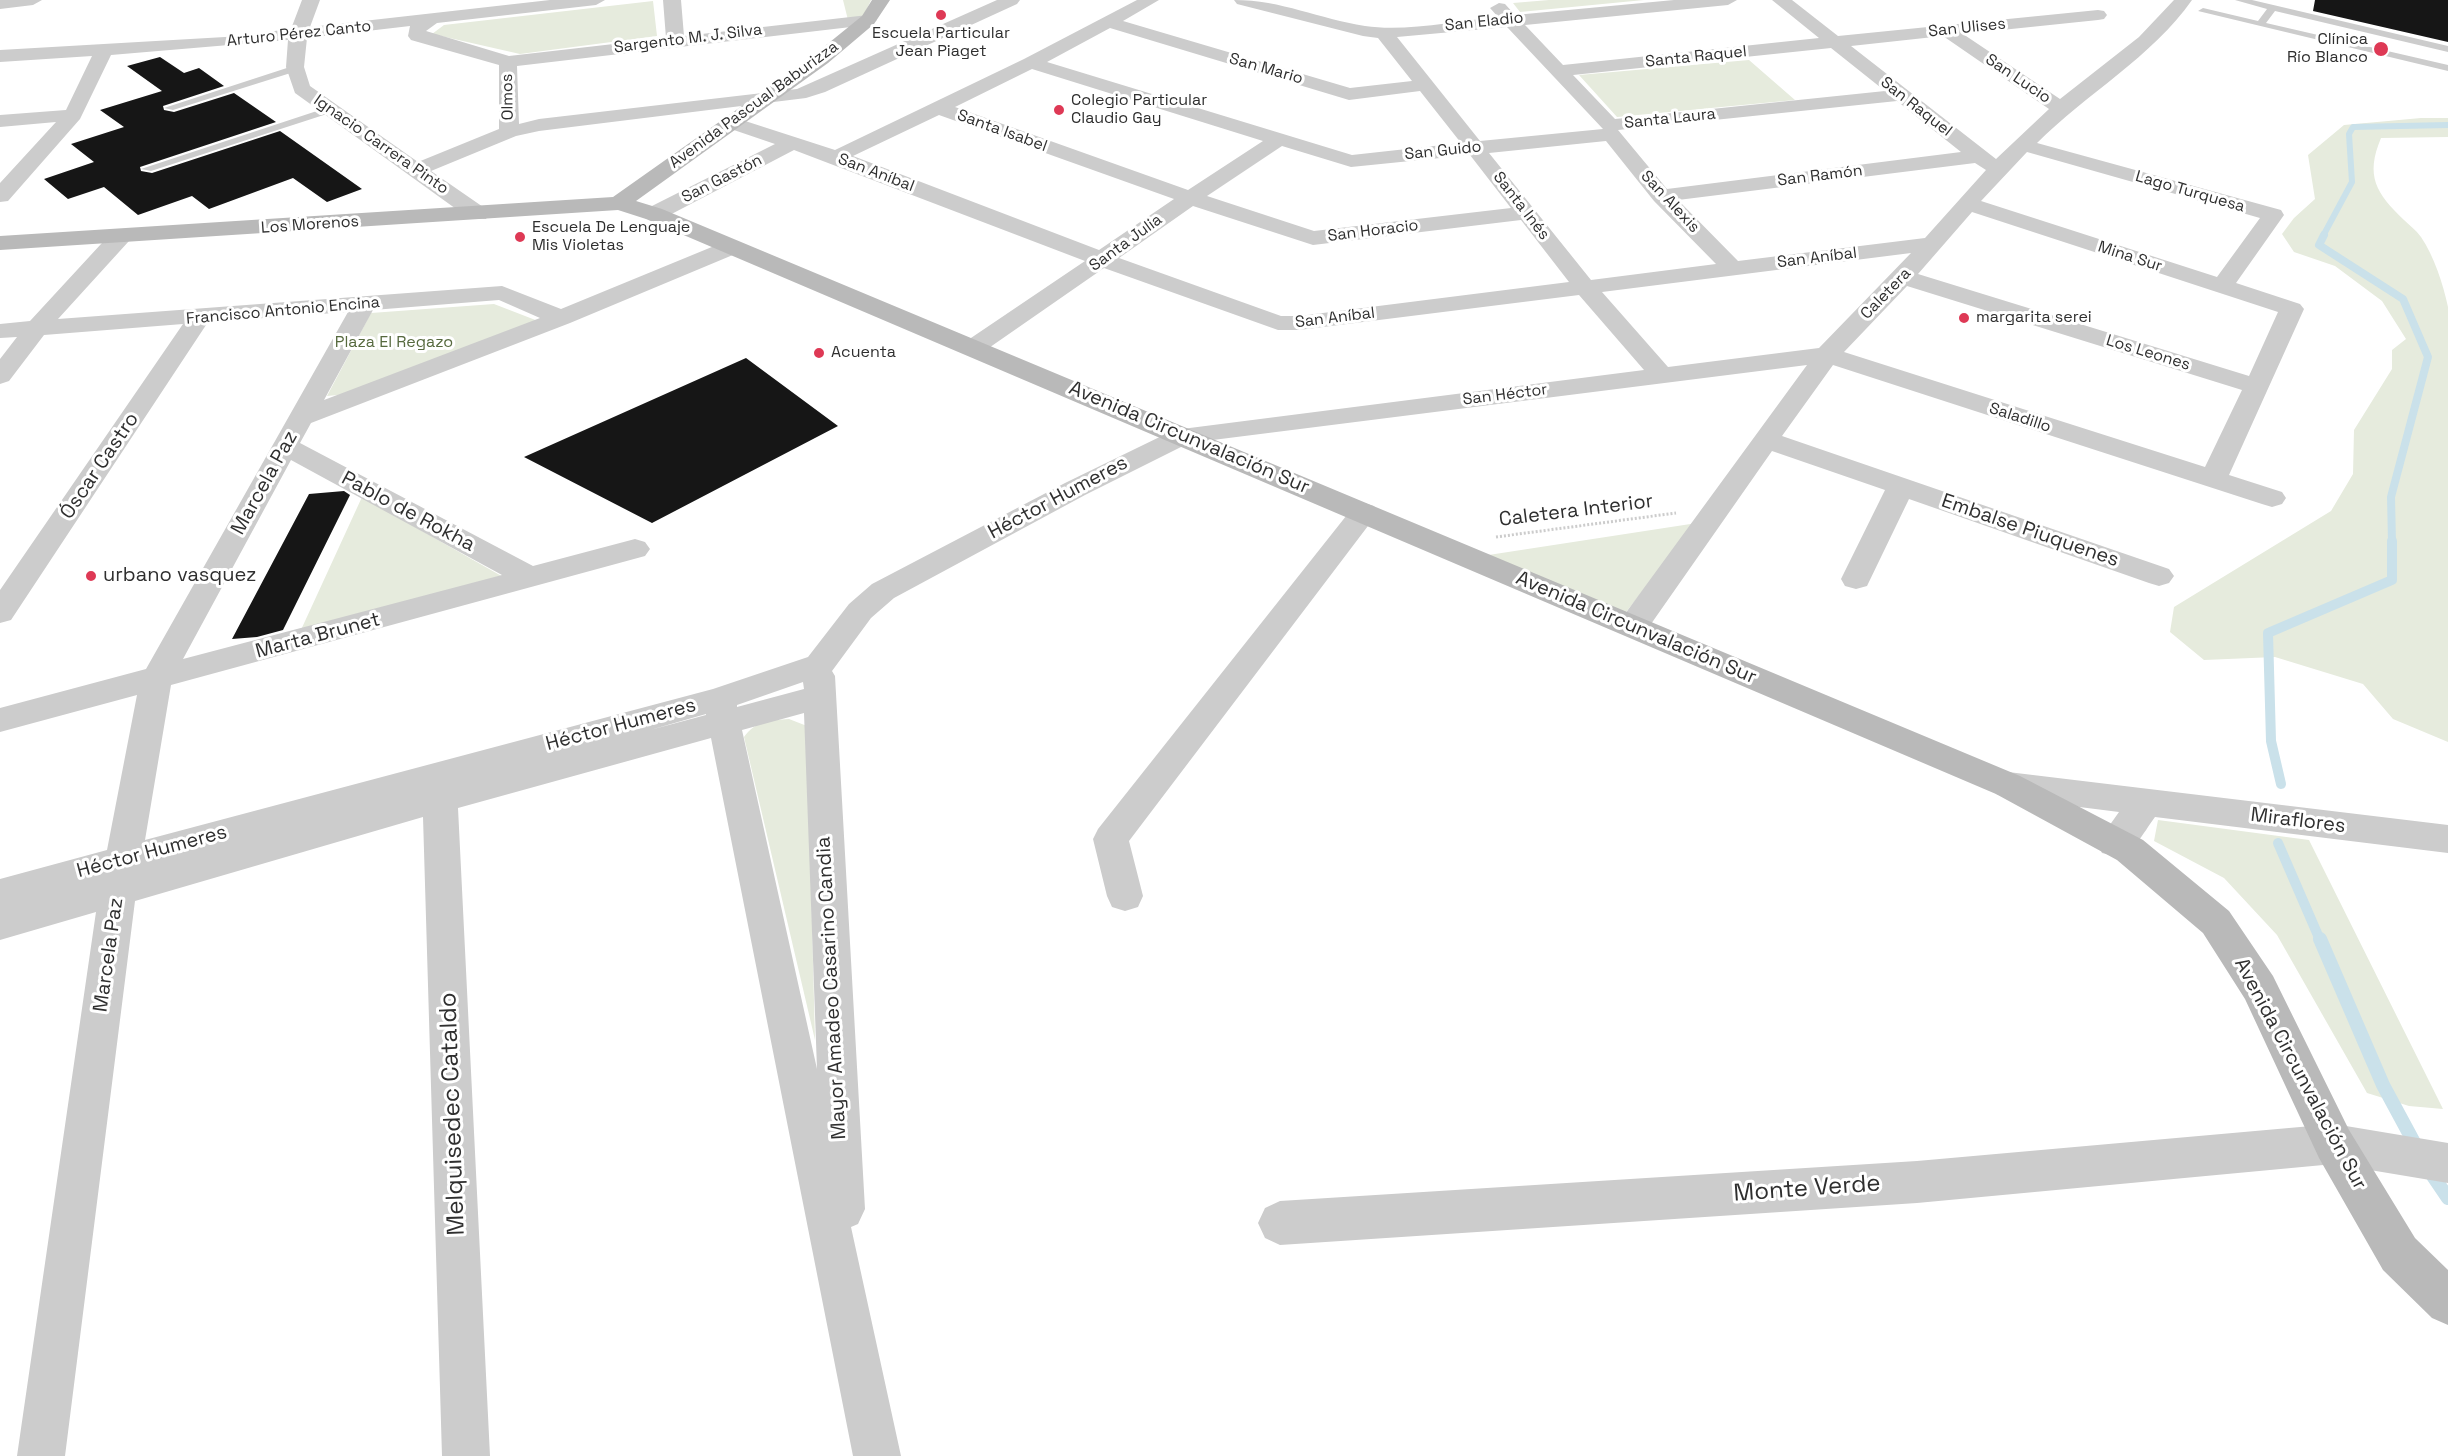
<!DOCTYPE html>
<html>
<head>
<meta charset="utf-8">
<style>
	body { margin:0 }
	canvas { display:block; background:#fff }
</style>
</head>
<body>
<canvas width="2448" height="1456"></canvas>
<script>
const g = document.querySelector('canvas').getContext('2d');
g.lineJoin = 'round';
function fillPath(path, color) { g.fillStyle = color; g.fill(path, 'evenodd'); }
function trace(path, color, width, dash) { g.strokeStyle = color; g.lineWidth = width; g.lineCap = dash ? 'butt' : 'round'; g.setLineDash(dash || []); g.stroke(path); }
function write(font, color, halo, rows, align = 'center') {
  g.font = font + ' "Space Grotesk",sans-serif'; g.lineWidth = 6; g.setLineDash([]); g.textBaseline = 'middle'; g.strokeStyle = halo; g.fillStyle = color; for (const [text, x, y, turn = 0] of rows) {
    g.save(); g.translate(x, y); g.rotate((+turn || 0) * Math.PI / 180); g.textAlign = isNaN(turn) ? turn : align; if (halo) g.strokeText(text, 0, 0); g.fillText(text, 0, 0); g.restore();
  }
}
const green = new Path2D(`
	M843,0H871L863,17L848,20Z
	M1549,0H1644L1520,12L1513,3Z
	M653,1L657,36L520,54L432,34L444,25Z
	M1749,60L1795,100L1617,117L1579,75Z
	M2421,118H2448V137L2381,138C2365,176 2376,193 2404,220C2409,225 2416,230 2421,237C2434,256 2443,284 2448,307V742L2393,719L2363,684L2275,657L2204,660L2170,632L2174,607L2331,511L2353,474L2354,430L2392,369V350L2406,339L2382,301L2335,266L2294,252L2282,234L2294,218L2315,199L2308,155L2344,125Z
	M494,304L538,321L348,394L327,396L371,313Z
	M362,497L505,578L300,632Z
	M1697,523L1622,617L1482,556Z
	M789,719L807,726L815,1040L744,737C755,721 771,720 789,719Z
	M2158,820L2309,840L2443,1109L2409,1106L2367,1093L2277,935L2224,878L2154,841Z`);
const streamFar3 = new Path2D(`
	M2323,236L2352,182L2349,134L2353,127L2448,125`);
const streamFar2 = new Path2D(`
	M2324,235L2319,245L2403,299L2428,357L2391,497L2392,543`);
const streamFar1 = new Path2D(`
	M2281,784L2271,741L2268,633L2392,580V541
	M2278,843L2320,940`);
const stream = new Path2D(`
	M2320,939L2383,1085L2417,1148
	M2429,1170L2448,1198`);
const building = new Path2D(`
	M2315,0H2448V42L2313,11Z
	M160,57L184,73L199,68L224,86L163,106L164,110L174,112L234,93L276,122L140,167L141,171L152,173L280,131L362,189L327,202L293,178L209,209L192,196L138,215L104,187L68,199L44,179L94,162L71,144L124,127L100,110L162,91L127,66Z
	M746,358L838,426L652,523L524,457Z
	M344,491L350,495L283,630L257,637L232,639L309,494Z`);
const path = new Path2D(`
	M1496,537L1676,513`);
const lane = new Path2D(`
	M2235,0H2252L2448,46V52L2275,11L2266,23L2448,65V71L2198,11L2203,8L2258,21L2267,9Z
	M293,66L297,67V71L173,110L164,108Z
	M329,107L334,110L333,112L151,171L141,169Z`);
const street = new Path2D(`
	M0,0H42L33,5L0,9Z
	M302,0H320L310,27L550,0H605L596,5L437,23L426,31L509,56L666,38L663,0H681L684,36L868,15L877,20L868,25L517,66L519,124L539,119L797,89L997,0H1020L1017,4L825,92L806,98L539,131L516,136L431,171L486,209L489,214L486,219H470L295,93L286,67L288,40L111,55L80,119L8,201L0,202V183L56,122L0,127V115L66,110L92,56L0,62V50L225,37L291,29ZM410,26L408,36L411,40L499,65V129L418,162L310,86L304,67L307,38Z
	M1137,0H1159L1123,21L1350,88L1412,81L1378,38L1363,36L1237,4L1234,0C1282,0 1319,19 1365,26C1405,32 1457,21 1498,17L1490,8L1499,3L1505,4L1515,15L1674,0H1737L1728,5L1525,25L1563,65L1819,38L1772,0H1792L1838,36L2098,10L2104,11L2107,15L2104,19L2098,20L1963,34L2060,99L2139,37L2174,0H2192C2152,57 2086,94 2037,143L2281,210L2284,215L2236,283L2300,304L2304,309L2229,475L2282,492L2286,498L2282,504L2272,507L2262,504L1833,365L1782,436L2169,569L2174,576L2169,583L2159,586L2149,583L1909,499L1867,586L1856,589L1845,586L1841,579L1885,490L1772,451L1644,634L1633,637L1622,634L1618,626L1622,618L1807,365L1189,443L1085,495L894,598L871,618L832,671L835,676L865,1209L858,1224L851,1227L901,1456H853L711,738L458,808L490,1456H442L423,817L135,901L65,1456H17L96,912L0,940V879L107,850L137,695L0,732V708L146,669L348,312L208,322L11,620L0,623V590L183,324L44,335L9,381L0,384V359L17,337L0,338V324L30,321L113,231H129L132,236L129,241L58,319L502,286L561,309L724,242H740L743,247L740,252L570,323L311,423L300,443L533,566L635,539L645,542L650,549L645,556L171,685L145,840L713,689L808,657L849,604L872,584L1065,483L1174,430L1644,370L1579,295L1299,330H1278L1104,268L983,352L974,354L965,352L962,347L965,342L1085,261L794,150L662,219H646L643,214L646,209L775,144L725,127L722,123L725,119H739L835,150L1024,59ZM1507,27L1603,129L1480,141L1397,37ZM1110,28L1349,100L1420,91L1461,143L1352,155L1047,62ZM1943,36L2049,109L1996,159L1851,46ZM1831,48L1885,91L1615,119L1573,75ZM1032,69L1263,141L1188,190L955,107ZM1897,101L1961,152L1667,189L1618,130ZM939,115L1174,199L1099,250L853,156ZM1606,141L1654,201L1716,264L1591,280L1489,153ZM1282,146L1351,167L1470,155L1511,208L1314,231L1207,196ZM2027,152L2260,218L2217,277L1981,201ZM1975,163L1986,170L1925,238L1738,261L1678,200ZM1193,206L1313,245L1521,220L1569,282L1299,316H1281L1119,258ZM1972,212L2278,312L2249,376L1918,274ZM1911,253L1819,348L1668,367L1602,292ZM1907,286L2242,390L2205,467L1844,352ZM499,300L540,318L324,400L373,310ZM291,460L502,575L183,659ZM803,682L804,689L737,707V705ZM804,713L817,1069L742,730ZM706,714V715L650,730Z
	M1364,503L1374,506L1378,512L1374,518L1129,841L1143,896L1138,907L1125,911L1112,907L1107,896L1093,839L1098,829L1354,506Z
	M2008,772L2448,825V853L2155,817C2140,837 2131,862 2102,853L2097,843L2119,812L2008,798L1996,794L1991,785L1996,776Z
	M2334,1124L2448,1143V1183L2334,1164L1917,1203L1280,1245L1265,1238L1258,1223L1265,1208L1280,1201L1917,1161Z`);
const secondary = new Path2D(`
	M872,0H890L874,24L828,63L636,201L662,209L2020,776L2143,840L2229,911L2273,976L2349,1130L2415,1238L2448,1270V1325L2432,1318L2383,1270L2319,1158L2245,999L2203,933L2117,860L1996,794L646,219L618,210L0,250V236L613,197L814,55L862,16Z`);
const markers = [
	[941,15,6,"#de3955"],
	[2381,49,8,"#de3955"],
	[1059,110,6,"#de3955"],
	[520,237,6,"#de3955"],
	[1964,318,6,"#de3955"],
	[819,353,6,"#de3955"],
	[91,576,6,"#de3955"]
];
const farStreetnames = [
	["San Eladio",1484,22,-6],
	["San Ulises",1967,28,-6],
	["Arturo Pérez Canto",299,34,-6],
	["Sargento M. J. Silva",688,39,-7],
	["Santa Raquel",1696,57,-6],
	["San Mario",1266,69,16],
	["San Lucio",2018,79,34],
	["Olmos",508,97,-91],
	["Avenida Pascual Baburizza",754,105,-36],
	["San Raquel",1916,107,38],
	["Santa Laura",1670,119,-6],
	["Santa Isabel",1002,131,20],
	["Ignacio Carrera Pinto",381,145,35],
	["San Guido",1443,151,-6],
	["San Aníbal",876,173,21],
	["San Ramón",1820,176,-7],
	["San Gastón",722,179,-27],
	["Lago Turquesa",2190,192,16],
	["San Alexis",1670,202,47],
	["Santa Inés",1521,206,52],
	["Los Morenos",310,225,-4],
	["San Horacio",1373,231,-7],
	["Santa Julia",1126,243,-36],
	["Mina Sur",2130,257,18],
	["San Aníbal",1817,258,-7],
	["Caletera",1886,294,-46],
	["Francisco Antonio Encina",283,311,-5],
	["San Aníbal",1335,318,-7],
	["Los Leones",2148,353,17],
	["San Héctor",1505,395,-7],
	["Saladillo",2020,418,18]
];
const farPoinames = [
	["Escuela Particular",941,34,"center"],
	["Jean Piaget",941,52,"center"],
	["Clínica",2368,40,"right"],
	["Río Blanco",2368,58,"right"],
	["Colegio Particular",1071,101],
	["Claudio Gay",1071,119],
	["Escuela De Lenguaje",532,228],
	["Mis Violetas",532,246],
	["margarita serei",1976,318],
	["Acuenta",831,353]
];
const farParknames = [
	["Plaza El Regazo",394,343]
];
const streetNames = [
	["Avenida Circunvalación Sur",1189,438,23],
	["Óscar Castro",100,466,-56],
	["Marcela Paz",265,483,-61],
	["Héctor Humeres",1058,498,-28],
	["Caletera Interior",1576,511,-7],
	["Pablo de Rokha",408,512,28],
	["Embalse Piuquenes",2030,531,19],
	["Avenida Circunvalación Sur",1636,628,23],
	["Marta Brunet",318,636,-15],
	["Héctor Humeres",621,725,-15],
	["Miraflores",2298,821,7],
	["Héctor Humeres",152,852,-15],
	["Marcela Paz",109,955,-82],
	["Mayor Amadeo Casarino Candia",832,988,-93],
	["Avenida Circunvalación Sur",2300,1074,62]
];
const poiNames = [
	["urbano vasquez",103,576]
];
const nearStreetnames = [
	["Melquisedec Cataldo",453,1114,-92],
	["Monte Verde",1807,1189,-4]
];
fillPath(green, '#e6ebdd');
trace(streamFar3, '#cae1ea', 6);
trace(streamFar2, '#cae1ea', 8);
trace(streamFar1, '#cae1ea', 10);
trace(stream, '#cae1ea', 14);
fillPath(building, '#161616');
trace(path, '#ccc', 3, [2, 2]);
fillPath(lane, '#ccc');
fillPath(street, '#ccc');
fillPath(secondary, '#b9b9b9');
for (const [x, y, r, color] of markers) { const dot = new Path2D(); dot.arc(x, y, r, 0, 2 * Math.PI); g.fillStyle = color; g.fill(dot); trace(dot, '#fff', 2); }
write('16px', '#2f2f2f', '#fff', farStreetnames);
write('16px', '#2f2f2f', '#fff', farPoinames, 'left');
write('16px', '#56693e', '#fff', farParknames);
write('20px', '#2f2f2f', '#fff', streetNames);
write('20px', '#2f2f2f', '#fff', poiNames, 'left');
write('24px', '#2f2f2f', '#fff', nearStreetnames);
</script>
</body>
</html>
